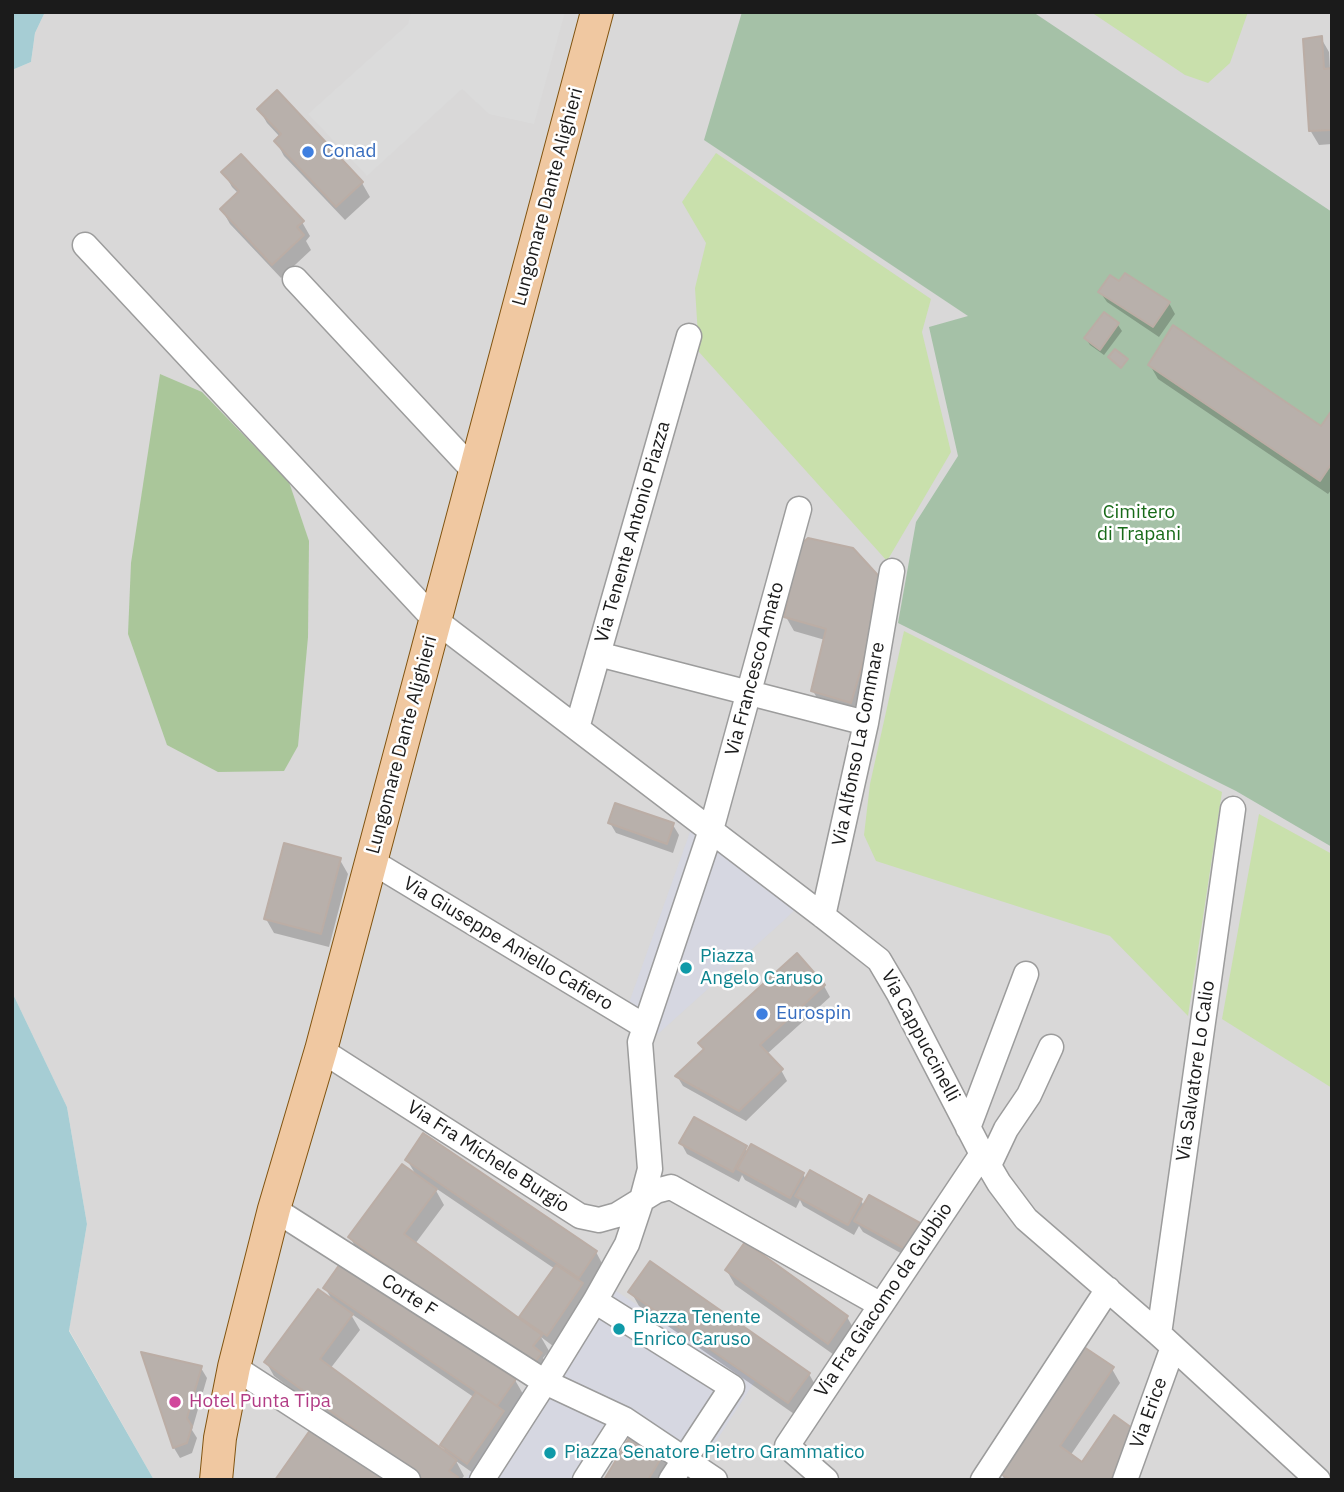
<!DOCTYPE html>
<html>
<head>
<meta charset="utf-8">
<style>
	body { margin:0 }
	#map { position:relative; width:1344px; height:1492px; overflow:hidden; background:#ebe7e1; font-family:"IBM Plex Sans",sans-serif }
	canvas { display:block }
	.frame { position:absolute; inset:0; border:14px solid #1b1b1b; pointer-events:none }
</style>
</head>
<body>
<div id="map">
<canvas width="1344" height="1492"></canvas>
<div class="frame"></div>
</div>
<script>
const g = document.querySelector('canvas').getContext('2d');
g.lineJoin = 'round';
function fillPath(path, color) { g.fillStyle = color; g.fill(path, 'evenodd'); }
function trace(path, color, width, dash) { g.strokeStyle = color; g.lineWidth = width; g.lineCap = dash ? 'butt' : 'round'; g.setLineDash(dash || []); g.stroke(path); }
function write(font, color, halo, rows, align = 'center') {
  g.font = font + ' "IBM Plex Sans",sans-serif'; g.lineWidth = 5; g.setLineDash([]); g.textBaseline = 'middle'; g.strokeStyle = halo; g.fillStyle = color; for (const [text, x, y, turn = 0] of rows) {
    g.save(); g.translate(x, y); g.rotate((+turn || 0) * Math.PI / 180); g.textAlign = isNaN(turn) ? turn : align; if (halo) g.strokeText(text, 0, 0); g.fillText(text, 0, 0); g.restore();
  }
}
const residential = new Path2D(`
	M45,12H1332V1480H154L69,1330L87,1224L67,1107L12,992V70L31,62L35,33Z`);
const grass = new Path2D(`
	M1091,12H1248L1230,63L1208,83L1185,75Z
	M716,153L931,299L922,332L951,452L887,561L699,352L695,288L706,243L682,202Z
	M904,631L1222,792L1188,1016L1110,936L876,861L864,835L870,784Z
	M1259,814L1332,854V1088L1222,1019Z`);
const forest = new Path2D(`
	M160,374L202,392L289,482L309,541L308,637L298,746L284,771L218,772L167,745L128,634L131,563Z`);
const cemetery = new Path2D(`
	M742,12H1033L1332,212V847L1236,791L898,623L916,522L958,456L929,327L968,316L704,140Z`);
const parking = new Path2D(`
	M411,12H565L534,124L489,114L462,89L367,176L308,114L408,24Z`);
const plaza = new Path2D(`
	M695,818L804,901L782,922L658,1034L625,1014Z
	M596,1278L755,1381L698,1469L634,1426L601,1480H465Z`);
const water = new Path2D(`
	M12,12H45L35,33L31,62L12,70Z
	M12,992L67,1107L87,1224L69,1331L154,1480H12Z`);
const shadow = new Path2D(`
	M1321,38L1329,52L1330,70H1332V144L1319,145L1310,130Z
	M259,109L362,183L370,197L345,220L284,156L276,141L280,137L267,123Z
	M224,173L302,222L310,236L306,241L311,250L281,278L230,224L222,210L239,194L232,187Z
	M1100,292L1169,303L1175,314L1159,337L1107,302Z
	M1104,314L1118,325L1122,331L1104,355L1090,345L1086,339Z
	M1150,365L1321,429L1332,413V489L1328,494L1158,379Z
	M885,585L859,716L821,705L813,691L825,640L794,631L786,617Z
	M610,823L673,825L679,835L673,853L616,833Z
	M340,860L348,874L329,947L274,933L266,919Z
	M797,955L824,986L830,997L767,1054L781,1070L787,1081L746,1121L683,1086L677,1076L705,1051L700,1043Z
	M681,1143L745,1148L748,1153L803,1174L806,1180L861,1201L865,1207L870,1198L913,1260L863,1232L859,1226L854,1235L803,1206L800,1200L796,1208L745,1180L742,1175L739,1182L687,1154Z
	M407,1160L596,1252L604,1267L553,1346L541,1337L549,1351L543,1358L549,1368L537,1383L358,1252L350,1237L416,1175ZM434,1187L555,1269L521,1318L527,1326L415,1244L444,1205Z
	M727,1271L847,1317L855,1331L837,1357L735,1285Z
	M325,1288L515,1380L523,1394L506,1419L508,1423L473,1473L456,1461L464,1476L461,1480H414L274,1376L266,1362L334,1303ZM350,1313L475,1398L442,1445L447,1455L330,1369L360,1330Z
	M631,1292L809,1374L817,1388L797,1416L639,1306Z
	M143,1355L201,1368L207,1378L192,1430L197,1438L192,1453L180,1458L174,1448Z
	M1112,1369L1120,1383L1070,1456L1083,1464L1115,1417L1125,1480H1005L1000,1472Z
	M635,1432L673,1465L664,1480H606Z`);
const building = new Path2D(`
	M1322,36L1324,69L1332,68V130L1309,131L1303,39Z
	M277,90L363,182L336,207L274,141L281,134L257,109Z
	M241,154L304,221L297,227L304,235L272,265L220,209L239,191L221,172Z
	M1125,273L1170,302L1153,327L1098,292L1110,275L1119,281Z
	M1104,312L1119,323L1100,350L1084,338Z
	M1173,325L1321,426L1332,410V463L1320,481L1148,365Z
	M1115,349L1128,359L1121,368L1108,357Z
	M808,538L853,548L886,584L851,703L811,691L826,629L784,617L799,546Z
	M615,803L674,823L667,844L608,823Z
	M284,843L341,858L321,934L264,919Z
	M797,953L825,985L760,1045L783,1069L739,1111L675,1076L704,1049L698,1043Z
	M694,1117L747,1146L733,1172L679,1143Z
	M423,1133L597,1251L579,1278L405,1160Z
	M751,1144L804,1173L790,1198L737,1169Z
	M402,1164L437,1189L404,1234L542,1335L533,1346L542,1353L529,1370L348,1237Z
	M810,1170L862,1199L848,1225L795,1196Z
	M869,1195L922,1224L907,1250L854,1221Z
	M745,1242L848,1316L828,1344L725,1270Z
	M342,1261L516,1379L497,1406L323,1288Z
	M650,1261L810,1373L788,1403L628,1292Z
	M556,1265L583,1283L547,1336L519,1317Z
	M318,1289L353,1314L320,1359L457,1460L449,1471L458,1477L456,1480H424L264,1362Z
	M1084,1347L1114,1367L1060,1446L1082,1462L1114,1415L1132,1428L1111,1480H1011L998,1472Z
	M141,1352L202,1366L187,1418L192,1426L187,1443L173,1448Z
	M476,1392L504,1411L467,1464L440,1445Z
	M313,1426L388,1480H332L330,1478L329,1480H275Z
	M634,1430L666,1450L648,1480H604Z`);
const minor = new Path2D(`
	M85,245L435,620L823,916L879,960L899,994L982,1154L999,1183L1026,1219L1159,1334L1318,1480
	M295,279L475,472
	M598,654L866,723
	M577,728L689,336
	M371,861L644,1026
	M823,916L866,723L892,571
	M321,1050L580,1216L599,1220L617,1215L656,1191L671,1187L881,1305
	M968,1128L1026,974
	M989,1165L1006,1129L1029,1095L1051,1047
	M274,1209L545,1382L595,1301L627,1244L642,1199L650,1169L640,1042L711,830L799,509
	M595,1301L732,1387L671,1480
	M1159,1334L1233,809
	M234,1367L408,1480
	M624,1419L715,1480
	M482,1480L545,1382L624,1419L585,1480
	M826,1480L787,1446L982,1154
	M983,1480L1108,1289
	M1125,1480L1173,1347`);
const major = new Path2D(`
	M216,1480L220,1438L234,1367L274,1209L321,1050L597,12`);
const markers = [
	[308,152,7,"#3f7fe0"],
	[686,968,7,"#0f9aa8"],
	[762,1014,7,"#3f7fe0"],
	[619,1329,7,"#0f9aa8"],
	[175,1402,7,"#d1479c"],
	[550,1453,7,"#0f9aa8"]
];
const shopNames = [
	["Conad",322,152],
	["Eurospin",776,1014]
];
const streetNames = [
	["Lungomare Dante Alighieri",548,197,-75],
	["Via Tenente Antonio Piazza",633,532,-74],
	["Via Francesco Amato",755,669,-75],
	["Via Alfonso La Commare",859,744,-79],
	["Lungomare Dante Alighieri",402,745,-75],
	["Via Giuseppe Aniello Cafiero",508,944,31],
	["Via Cappuccinelli",920,1036,62],
	["Via Salvatore Lo Calio",1196,1071,-82],
	["Via Fra Michele Burgio",488,1157,33],
	["Corte F",409,1296,33],
	["Via Fra Giacomo da Gubbio",884,1300,-56],
	["Via Erice",1149,1413,-70]
];
const parkNames = [
	["Cimitero",1139,513],
	["di Trapani",1139,535]
];
const cultureNames = [
	["Piazza",700,957],
	["Angelo Caruso",700,979],
	["Piazza Tenente",633,1318],
	["Enrico Caruso",633,1340],
	["Piazza Senatore Pietro Grammatico",564,1453]
];
const hotelNames = [
	["Hotel Punta Tipa",189,1402]
];
fillPath(residential, '#d9d8d8');
fillPath(grass, '#c9e0ac');
fillPath(forest, '#aac69a');
fillPath(cemetery, '#a5c1a7');
fillPath(parking, '#dbdbdb');
fillPath(plaza, '#d6d7e1');
fillPath(water, '#a6cdd4');
fillPath(shadow, '#0003');
fillPath(building, '#b8b0ab');
trace(building, '#bbada5', 2);
trace(minor, '#9c9c9c', 27);
trace(major, '#815410', 34);
trace(minor, '#fff', 24);
trace(major, '#f0c8a1', 32);
for (const [x, y, r, color] of markers) { const dot = new Path2D(); dot.arc(x, y, r, 0, 2 * Math.PI); g.fillStyle = color; g.fill(dot); trace(dot, '#fff', 2.5); }
write('19px', '#366cbe', '#fff', shopNames, 'left');
write('19px', '#1b1b1b', '#fff', streetNames);
write('19px', '#176a18', '#fff', parkNames);
write('19px', '#0d838f', '#fff', cultureNames, 'left');
write('19px', '#b23c85', '#fff', hotelNames, 'left');
</script>
</body>
</html>
